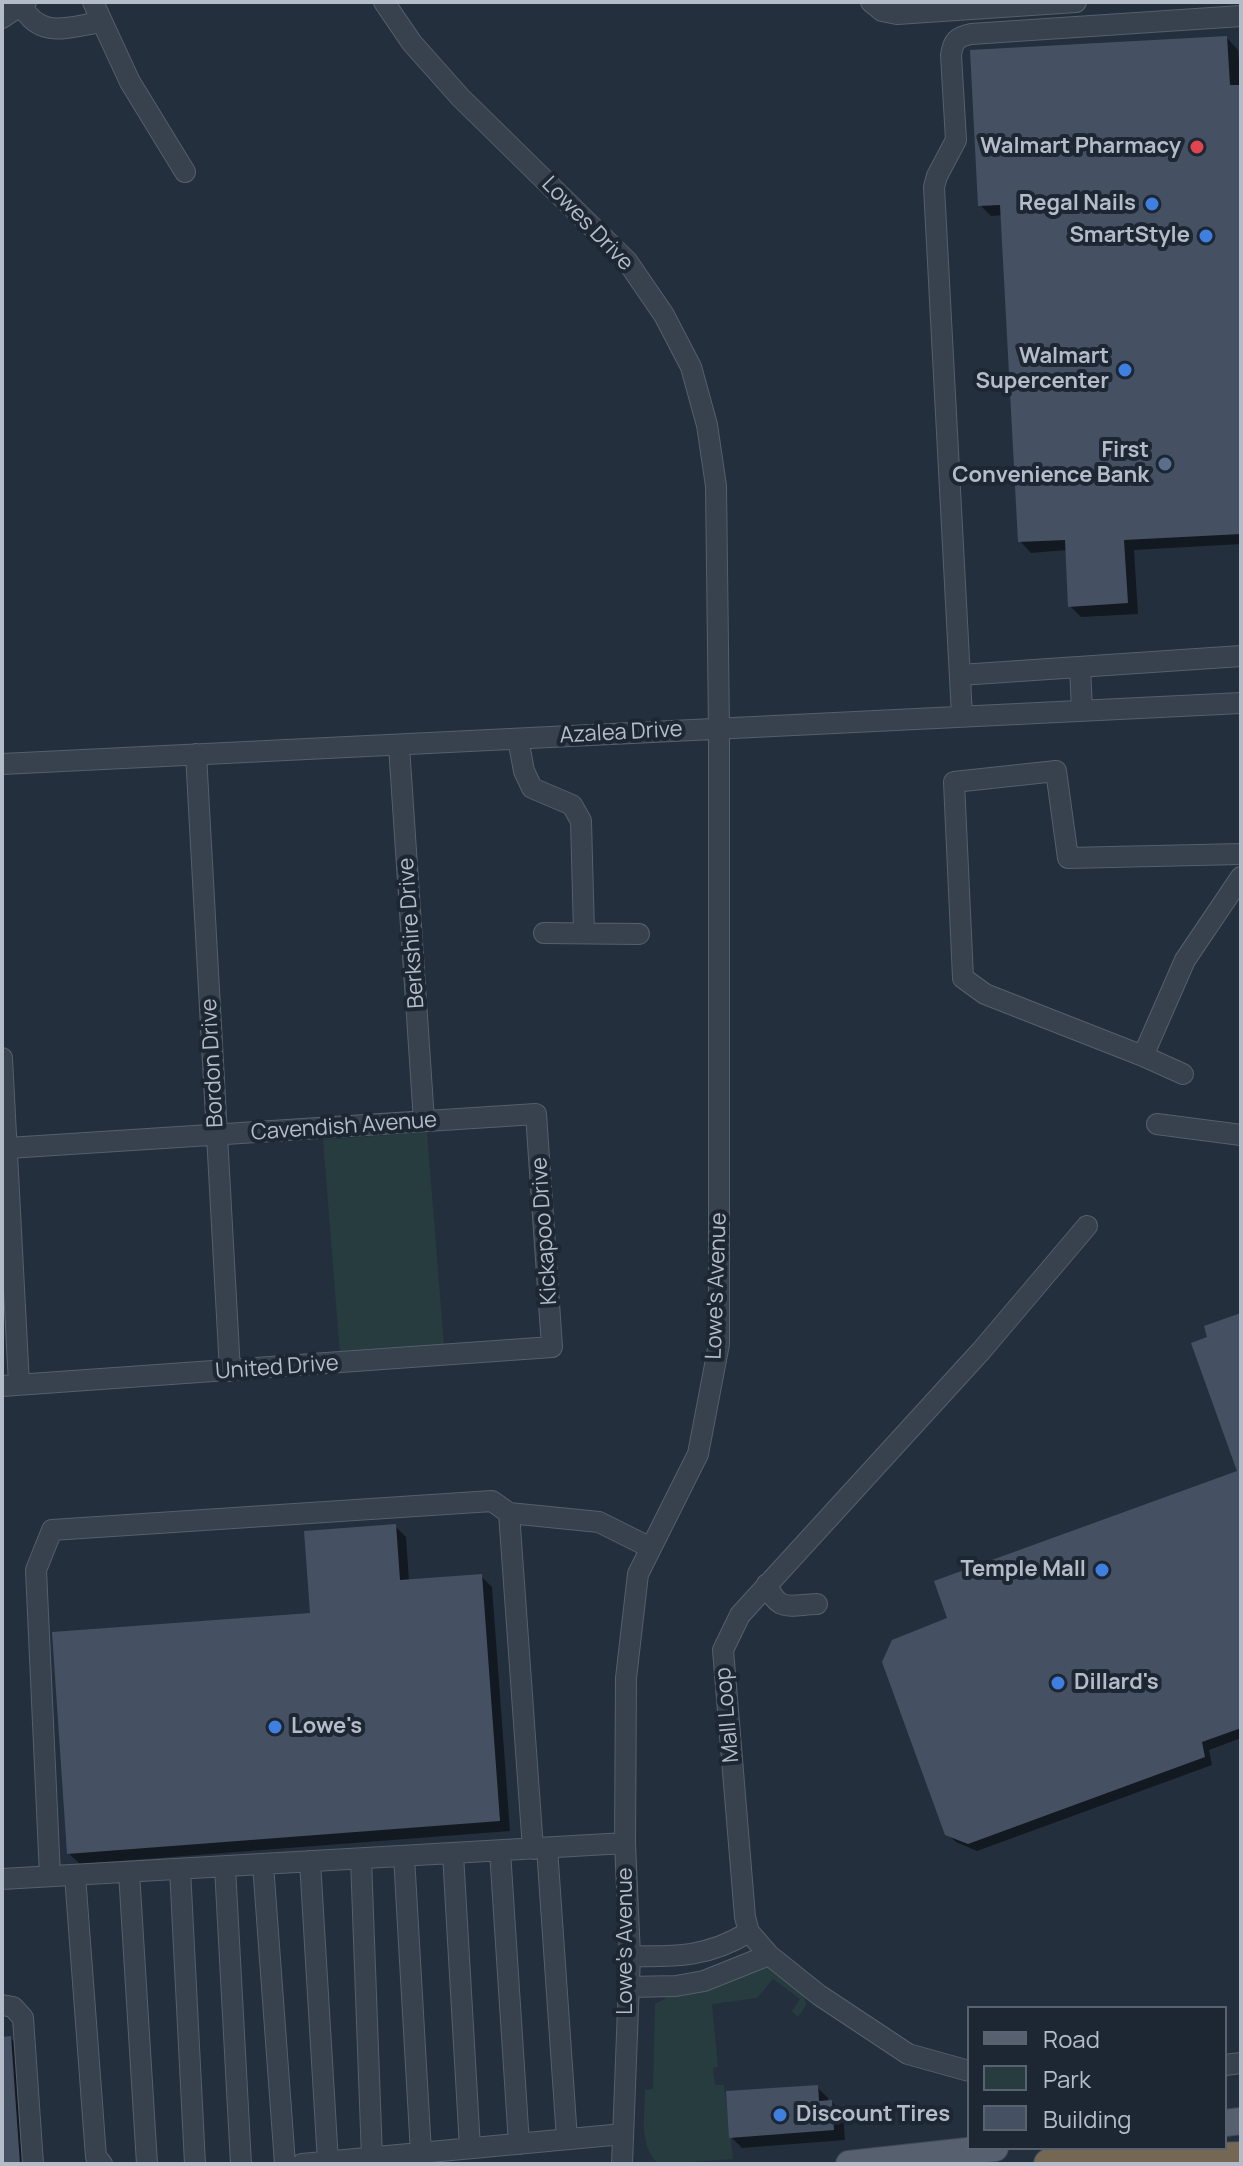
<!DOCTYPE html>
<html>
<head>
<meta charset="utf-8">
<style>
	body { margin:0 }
	#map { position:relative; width:1243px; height:2166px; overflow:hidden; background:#242f3e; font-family:Manrope,sans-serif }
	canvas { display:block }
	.frame { position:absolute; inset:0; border:4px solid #b4bcc9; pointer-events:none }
	.legend { position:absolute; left:967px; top:2006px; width:260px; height:144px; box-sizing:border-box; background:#1d2633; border:2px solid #59626f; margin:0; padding:10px 14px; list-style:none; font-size:24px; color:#b4bcc9 }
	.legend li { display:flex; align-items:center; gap:16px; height:40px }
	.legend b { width:40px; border:2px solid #59626f }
</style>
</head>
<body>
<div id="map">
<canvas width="1243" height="2166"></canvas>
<div class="frame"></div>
<ul class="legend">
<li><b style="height:10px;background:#56606e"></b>Road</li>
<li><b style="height:22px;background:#263c3f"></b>Park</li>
<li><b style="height:22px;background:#455162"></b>Building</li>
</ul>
</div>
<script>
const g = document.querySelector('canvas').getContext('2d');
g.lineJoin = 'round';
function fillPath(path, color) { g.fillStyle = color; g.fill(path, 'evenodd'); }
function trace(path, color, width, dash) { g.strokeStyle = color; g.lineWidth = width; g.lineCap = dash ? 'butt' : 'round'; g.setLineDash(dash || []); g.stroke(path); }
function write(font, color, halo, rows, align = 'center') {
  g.font = font + ' Manrope,sans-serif'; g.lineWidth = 8; g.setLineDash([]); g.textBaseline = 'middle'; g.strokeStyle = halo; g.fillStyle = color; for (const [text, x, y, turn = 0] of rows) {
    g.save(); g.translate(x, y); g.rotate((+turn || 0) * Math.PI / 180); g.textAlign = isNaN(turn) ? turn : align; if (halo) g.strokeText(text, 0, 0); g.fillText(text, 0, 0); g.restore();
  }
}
const green = new Path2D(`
	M427,1132L444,1346L340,1354L323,1140Z
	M767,1967C781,1970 806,1990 806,2005L798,2017L792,2011L800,1999L773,1979L757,1998L712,2004L718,2067L713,2068L715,2085H724L733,2159L659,2164C638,2147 645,2114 645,2090L653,2089L655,2004L665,1999L664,1990L705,1989Z`);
const shadow = new Path2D(`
	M1227,38L1238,50L1241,87V544L1134,550L1138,614L1081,617L1070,606L1067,550L1031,553L1020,541L1003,215L991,216L980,205Z
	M1241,1315V1738L1209,1750L1212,1765L977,1851L956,1842L947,1834L949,1619L1240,1472L1210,1338Z
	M395,1526L406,1537L409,1581L481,1576L492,1587L510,1831L80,1864L68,1853L312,1614Z
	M10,2038L22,2049L31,2164H2V2039Z
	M817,2087L828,2098V2102H832L843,2113L845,2140L742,2148L731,2137Z`);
const building = new Path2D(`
	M1227,36L1230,85H1241V534L1124,540L1128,603L1068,607L1065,540L1018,542L1000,205L978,206L970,50Z
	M1241,1313V1728L1202,1742L1205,1757L968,1844L945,1835L882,1662L892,1640L947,1618L934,1581L1237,1471L1191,1343L1207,1337L1204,1326Z
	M396,1524L400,1580L482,1574L500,1821L67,1854L52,1632L310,1613L304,1531Z
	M11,2036L20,2164H2V2037Z
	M818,2085L819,2101L832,2100L834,2130L729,2138L726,2091Z`);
const minor = new Path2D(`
	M93,2L130,82L185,172
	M384,2L412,43L460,97L627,261L664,315L691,367L707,425L716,486L719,728V1344L698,1454L638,1574L626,1678L625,1843L630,1956L622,2164
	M871,2L882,11L897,14L1076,2
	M21,5C41,40 67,27 101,22
	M2,18L26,2
	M1080,667L1082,710
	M960,675L1241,656
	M962,716L934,187L937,176L956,140L951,55C953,41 957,37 971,34L1241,16
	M518,739L524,771L532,788L572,805L581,821L584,933
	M399,746L424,1121
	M196,754L230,1371
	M2,764L1241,703
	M544,933L639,934
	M1143,1056L985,994L963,978L954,782L1056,771L1068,858L1241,854
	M2,1058L19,1384
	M1183,1074L1143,1056L1185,960L1241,877
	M1157,1124L1241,1135
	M2,1386L552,1347L536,1114L8,1148
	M509,1513L599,1522L651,1548
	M767,1584C778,1613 790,1605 817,1604
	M547,1848L567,2139
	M500,1851L519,2144
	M453,1854L470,2148
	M404,1856L421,2153
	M361,1859L372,2158
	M310,1861L328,2162
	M263,1864L285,2164
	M225,1867L241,2164
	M180,1869L195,2164
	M129,1872L147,2164
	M75,1875L96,2157L102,2164
	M50,1876L36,1570L52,1530L492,1501L509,1513L533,1849
	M2,1879L625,1843
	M630,1956C677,1957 708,1957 749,1932
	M628,1987L676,1986L704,1981L769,1955
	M2,2005L13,2007L23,2018L33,2164
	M1225,2065L1241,2063
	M969,2071L908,2054L819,1995L769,1955L749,1932L745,1917L723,1650L740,1615L981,1351L1087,1226
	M302,2164L623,2134`);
const major = new Path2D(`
	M1225,2123L1241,2121
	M849,2164L995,2148`);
const highway = new Path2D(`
	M1049,2164L1241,2157`);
const markers = [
	[1197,147,8,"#e0444e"],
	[1152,204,8,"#3f7fe0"],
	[1206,236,8,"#3f7fe0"],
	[1125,370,8,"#3f7fe0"],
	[1165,464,8,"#5c6f8a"],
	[1102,1570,8,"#3f7fe0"],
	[1058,1683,8,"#3f7fe0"],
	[275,1727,8,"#3f7fe0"],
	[780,2115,8,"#3f7fe0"]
];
const poiNames = [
	["Walmart Pharmacy",1181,147],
	["Regal Nails",1136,204],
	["SmartStyle",1190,236],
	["Walmart",1109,357],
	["Supercenter",1109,382],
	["First",1149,451],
	["Convenience Bank",1149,476],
	["Temple Mall",1086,1570],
	["Dillard's",1074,1683,"left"],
	["Lowe's",291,1727,"left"],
	["Discount Tires",796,2115,"left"]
];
const streetNames = [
	["Lowes Drive",587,224,46],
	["Azalea Drive",621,733,-3],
	["Berkshire Drive",412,933,-94],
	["Bordon Drive",213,1063,-93],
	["Cavendish Avenue",344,1127,-4],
	["Kickapoo Drive",545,1231,-94],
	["Lowe's Avenue",717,1286,-88],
	["United Drive",277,1368,-4],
	["Mall Loop",728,1715,-95],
	["Lowe's Avenue",626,1941,-90]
];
fillPath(green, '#263c3f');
fillPath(shadow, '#0007');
fillPath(building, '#455162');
trace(minor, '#565f6c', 22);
trace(major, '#414a57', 28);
trace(highway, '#434c59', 32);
trace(minor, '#38414e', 20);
trace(major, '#56606e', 26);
trace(highway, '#746855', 30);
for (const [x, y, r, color] of markers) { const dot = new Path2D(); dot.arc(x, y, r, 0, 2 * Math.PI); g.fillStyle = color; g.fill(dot); trace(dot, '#1d2633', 3); }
write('bold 22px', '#b4bcc9', '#1d2633', poiNames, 'right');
write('22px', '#b4bcc9', '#1d2633', streetNames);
</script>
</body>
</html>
